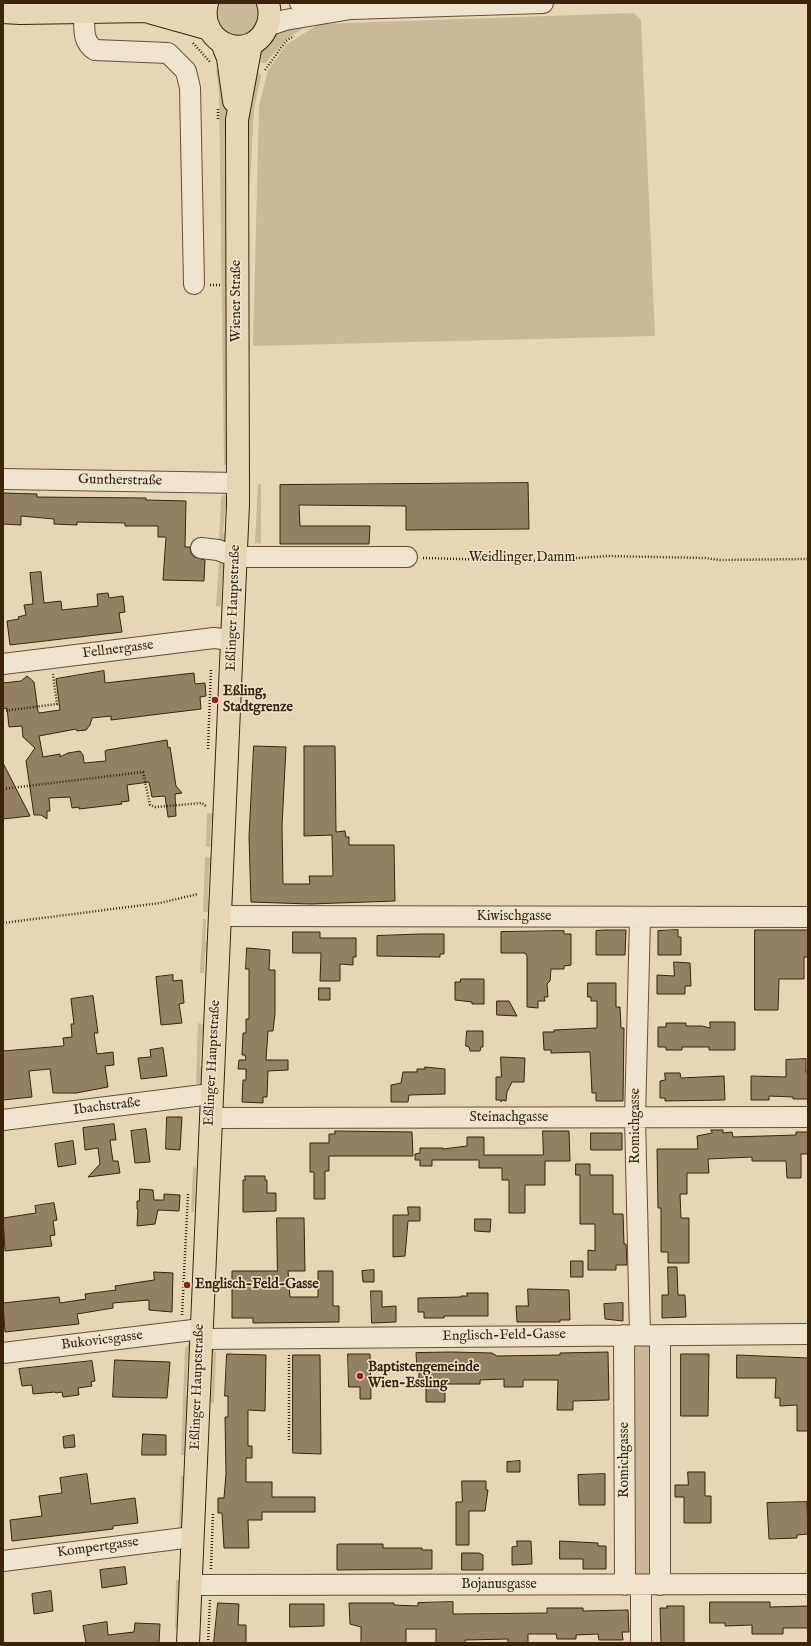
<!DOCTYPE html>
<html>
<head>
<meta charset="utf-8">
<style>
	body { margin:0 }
	#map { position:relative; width:811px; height:1646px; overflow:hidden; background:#e7d6b4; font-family:"IM FELL English",serif }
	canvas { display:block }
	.frame { position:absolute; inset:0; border:4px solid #3b2409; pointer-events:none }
</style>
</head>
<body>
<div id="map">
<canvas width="811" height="1646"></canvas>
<div class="frame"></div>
</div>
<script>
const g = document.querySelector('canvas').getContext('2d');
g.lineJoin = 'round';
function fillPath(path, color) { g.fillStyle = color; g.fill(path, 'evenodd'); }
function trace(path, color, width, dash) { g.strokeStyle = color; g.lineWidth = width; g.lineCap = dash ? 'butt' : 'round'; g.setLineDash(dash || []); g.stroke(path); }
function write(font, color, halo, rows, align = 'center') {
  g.font = font + ' "IM FELL English",serif'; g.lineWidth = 3; g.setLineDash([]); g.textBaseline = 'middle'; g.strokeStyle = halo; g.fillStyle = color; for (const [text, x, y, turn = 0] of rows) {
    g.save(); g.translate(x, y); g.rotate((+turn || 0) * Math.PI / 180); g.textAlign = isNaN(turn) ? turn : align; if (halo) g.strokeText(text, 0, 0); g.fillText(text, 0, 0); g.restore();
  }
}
const green = new Path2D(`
	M214,3H260L259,24L245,37L221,32Z
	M634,13L641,20L655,336L253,346L259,106L268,70L287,44L319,24Z
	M297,23L309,25L285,40L266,63H253C262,40 276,33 297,23Z
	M221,67L227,97L228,270L227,462L224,466L219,91L216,70Z
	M252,69L258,70L261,76L254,109L249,200L248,461L246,445L245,150L246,90Z
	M258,484H261V544L255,543Z
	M224,494L229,500V508H225L223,533L228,534V543H219L221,498Z
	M219,560H223V570L227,571V581H222L221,606H216Z
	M207,813L216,814V823H211L210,847H206Z
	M205,857L214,858L213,868H209L208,902H212V912H203Z
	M203,919H206L205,942H210L209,952L205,951L204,973H200Z
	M198,1023L207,1025L206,1035H202L200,1066L205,1067L203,1082L199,1087L196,1082Z
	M193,1167L196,1168L195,1193L200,1194L199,1201H195L194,1212H191Z
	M654,1342V1568L644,1577L636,1578L631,1565L632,1345Z
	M189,1343L193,1361H188L186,1396L191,1397V1407H186L185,1438L189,1439V1448L185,1449V1455H181L185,1348Z
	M213,1348L216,1353L214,1403L206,1401L207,1390L211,1391L212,1363H208Z
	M181,1476H184V1479L188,1480L187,1490H183L182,1521H187L182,1532L179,1526Z
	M176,1580H180L178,1628H175Z`);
const building = new Path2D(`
	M528,483L529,529L406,530V506L299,505L300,526H370L369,544H280V485Z
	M3,493L37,494V497L146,498V500L186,501L185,547H190L191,553L194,557L205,560L204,581L163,580L166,537H158V526H125V523L77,522V525L54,524V519L21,516V525L3,524Z
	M41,572L44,603L61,601L62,610L98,606L97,594L108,593L109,598L123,596L125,612L119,613L122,632L10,645L7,621L19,619L18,617L26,615L24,605L33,604L30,573Z
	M104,671L105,683L194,673L195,684L205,683L206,696L200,697L201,709L111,720V716L92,718L90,725L86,730L77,731L76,729L39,736L43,757L60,754V757L68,753L80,751L83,755L84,763L106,761L105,751L107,750L167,740L168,748L170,747L176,786L182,793L175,794L176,816L168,817L165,796L152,797L149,782L127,785L129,801L121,802L122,804L79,809V807L72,808L70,797L49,798L50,811H47V819L41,815H34L26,761L35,748L23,737L22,726L9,727L7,708L3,709V683L21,681L27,676L34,682L38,711L39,713L60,710L56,679Z
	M254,746L286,747L282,826L283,884H310L309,876H333L332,835L304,836V746H335L336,832L345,831L346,837H349V845H394L395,901L310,904L251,902L249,837Z
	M3,763L30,816L3,819Z
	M605,930H626L625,955H596V931Z
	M678,930V937H681V955H658V931Z
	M755,930H808V957H804V979H779L778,1010H755Z
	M564,931V934H571V965L564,966V969H551L550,981L547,984L548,997H544L545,1001H538V1008L527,1007V956L525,953H501V932Z
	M293,932H320V938H356V957H353V965L340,964V981H320L321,953H293Z
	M420,934H444V954H440V957L377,956V936Z
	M247,948L270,950L269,970H275V1014L273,1031H268L266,1060H288V1070L268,1071L267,1097H263V1103L242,1102L243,1080H246V1069H238L239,1060H246L245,1055H242L243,1033H246V1019H249V969H246Z
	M674,962L690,963L691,986H685V994H657V975L674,976Z
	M173,975V981L182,980L184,1003L179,1004L182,1023L161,1025L156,977Z
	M461,979H484V1004H472V1002L455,1000V982H460Z
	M588,983H616V1007H620L621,1028H624L623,1101H596V1093H592L590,1052L551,1053V1050H544L543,1032H554V1030L597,1028V1001H591V997H588Z
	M319,988H330V1000H319Z
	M93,996L98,1033H94L97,1054L113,1052L114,1065L105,1066L108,1087L76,1093H53L50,1069L29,1071L32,1097L3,1100V1051L63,1046L64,1045L63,1038L72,1037L71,1024H74L71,999Z
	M497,1001H509L517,1016L497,1015Z
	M710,1022H735V1050H709V1047H682V1050H666V1047H658V1027H666V1023H686V1026H702L710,1028Z
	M467,1031H483V1047H481L480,1051H470L469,1047L466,1046Z
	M163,1048L167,1076L141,1079L138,1058L151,1057L150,1050Z
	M501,1057L525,1058L524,1082H512L507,1092L506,1101L502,1100L501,1102V1100H496V1077H501Z
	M806,1059V1072H808V1099H793V1097L769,1096V1100H751V1076L786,1077V1060Z
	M425,1067L445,1069V1094L409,1095L408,1102H391V1085L401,1083L403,1072H417V1069H425Z
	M665,1073H680L681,1078L724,1076L725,1100L665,1101V1098H660V1081L665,1080Z
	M167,1117H182L180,1150L166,1149Z
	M114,1124L116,1140H110L113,1161H118L120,1173L88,1177L100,1164L98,1148L85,1150L83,1128Z
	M146,1129L150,1162L135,1163L131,1131Z
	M711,1130H723V1133L732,1132L733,1137L796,1135V1132H808V1154H801V1178H787L786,1161H752V1157L708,1159L709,1173H687V1194H680L681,1218H689V1263H668V1252H661V1208H658L657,1149H698L697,1136L712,1133Z
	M335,1131L412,1132L413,1156H329V1171H325V1199H314V1172H310V1143H329V1134H335Z
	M543,1131H569L570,1161H545V1185H525V1213H509V1180H502V1168H479V1160H432V1166H420V1160H415V1154L420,1153V1148H443V1149L467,1146V1137H484V1155H543Z
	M591,1133H622V1150H591Z
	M73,1141L76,1164L58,1167L55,1144Z
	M576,1164H590V1175H613V1214H623L624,1244H626L627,1265H616V1270H588V1250L595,1251V1224H580V1175H576Z
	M245,1176H265V1180H267V1193H276V1211L243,1212V1180H245Z
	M140,1189L153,1190L154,1200H164V1194L180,1195L179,1211L158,1210L155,1224L137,1226L138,1209H137V1201H139Z
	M54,1203L57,1220L53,1221L55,1235L50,1236L52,1246L5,1251L3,1218L36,1213L35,1206Z
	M408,1207H420V1221H408L405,1256L393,1257V1215H408Z
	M277,1218H304L305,1271H288L290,1297H318V1271H333V1306H339V1322L253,1323V1318H232V1271H277Z
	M475,1219H491L490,1232L475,1231Z
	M571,1261H583V1277H571Z
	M668,1267H677L678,1295H685L686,1317L662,1318V1295H668Z
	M374,1270V1282H363L362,1271Z
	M154,1272L173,1273L172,1312L149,1310V1300L113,1303V1308L77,1314L79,1324L5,1332L3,1303L59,1297L60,1303L86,1299L85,1294L116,1290L115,1286L154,1280Z
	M528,1289L569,1290L570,1320H560V1322H517L516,1306H528Z
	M371,1291H382V1307L396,1306V1322L372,1323Z
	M467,1293H488V1316H444V1318H424V1312H418V1298L461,1297V1296H467Z
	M623,1303V1321L605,1319L604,1304Z
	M452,1352L492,1353L497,1356L560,1355V1353L608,1352L609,1400L573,1401V1410H557L558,1380H523V1387H504V1379L480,1380V1384H445V1402H426V1381H419V1369H417L416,1353Z
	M227,1354L266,1355L265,1411L248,1410V1446H252V1458H246V1482H272V1497H315V1512H262V1520H248L249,1548H224L222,1513H218V1498H224L226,1474L225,1417H228V1396H225Z
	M348,1354H370L371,1399H360V1387H349Z
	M681,1354H709L708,1416H681Z
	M293,1355H320L321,1454L293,1453Z
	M737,1355L808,1358V1431H797V1405L780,1406V1398H775L776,1378H737Z
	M115,1360L170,1362L167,1398L113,1397Z
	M92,1361L95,1381L91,1382L92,1386L78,1388L79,1395L63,1397L62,1392L56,1393L55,1392L33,1394L32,1385L22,1386L19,1369Z
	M143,1434L166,1435V1455H142Z
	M74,1435L75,1447L64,1448L63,1437Z
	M520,1461V1472H507V1462Z
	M688,1472H705V1496H711V1523H684V1497H675V1485H688Z
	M87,1474L91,1504L135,1498L138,1523L113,1526V1529L12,1541L10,1520L42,1516L39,1496L62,1493L60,1478Z
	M605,1474V1505H579L578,1475Z
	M462,1481H486V1490H488L485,1511H469V1545H456V1502H462Z
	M807,1502L808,1534L797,1535V1538L769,1539L767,1503Z
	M517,1541H531L532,1564L512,1565V1547L517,1546Z
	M560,1541L598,1543V1546H606V1569H583V1559H560Z
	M339,1544H383V1548H422V1550H432V1569L337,1570V1545Z
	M462,1553H479L483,1555V1570H462Z
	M125,1567L127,1584L102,1588L100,1570Z
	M51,1591L53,1611L34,1614L32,1594Z
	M453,1602V1614L547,1613V1608H583V1611L628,1610L629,1632H622L623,1640H599L598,1634L576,1635V1639H557L556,1634H528V1643H508V1639L465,1640V1643H436V1629H406V1643H361V1627L350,1624L349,1603H394V1605L418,1606V1603Z
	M710,1602H770V1607L808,1606V1628H783V1634H752V1625L725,1626V1623H710Z
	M218,1603L239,1604L238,1625H246V1643H214Z
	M290,1604H324V1626L290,1627Z
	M667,1606H684V1643H661L660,1608H667Z
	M107,1622L108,1635L134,1632L135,1623L160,1624L159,1643H86L83,1626Z`);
const path = new Path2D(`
	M193,43L210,62
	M265,70L286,41L294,36
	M218,109V120
	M210,285H220
	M423,558L532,561L608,556L705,558L720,560L808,559
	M3,711L57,704L53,674
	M208,749L211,670
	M3,789L143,772L150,805L155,807L202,803L207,807
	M3,923L160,903L198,894
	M182,1315L188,1194
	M289,1440V1354
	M211,1569L213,1512
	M208,1643L210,1600`);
const minor = new Path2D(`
	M300,3L331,6
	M84,11C85,26 81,41 95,50L168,53L186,71L190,88L194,284
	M267,26L285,20L351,9L543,3
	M3,479L238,483
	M201,548L218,550L236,557H407
	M3,664L214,638L232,640
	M220,916L808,917
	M210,1118L808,1117
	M3,1120L211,1094
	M624,1335L625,1585
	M640,1335L635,1118L640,918
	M200,1339L808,1334
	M3,1353L201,1329
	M3,1561L192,1537
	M190,1585L808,1584
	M641,1585V1643
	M660,1585V1336`);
const major = new Path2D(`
	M207,3C196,46 254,65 268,24C270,17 270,10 268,3
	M3,12L20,13L148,11L190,3
	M152,13L209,29
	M222,43L228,58L234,101
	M188,1643L238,504L237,120L251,44`);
const markers = [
	[215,700,4,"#8f2418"],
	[187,1285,4,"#8f2418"],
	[360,1376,4,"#8f2418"]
];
const streetNames = [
	["Wiener Straße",237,301,-90],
	["Guntherstraße",120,481,1],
	["Weidlinger Damm",522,558],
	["Eßlinger Hauptstraße",234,608,-88],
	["Fellnergasse",118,650,-7],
	["Kiwischgasse",514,917],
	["Eßlinger Hauptstraße",213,1063,-87],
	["Ibachstraße",107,1107,-7],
	["Steinachgasse",509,1118],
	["Romichgasse",636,1126,-90],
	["Englisch-Feld-Gasse",504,1336,-1],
	["Bukovicsgasse",102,1341,-7],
	["Eßlinger Hauptstraße",198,1387,-88],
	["Romichgasse",625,1460,-90],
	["Kompertgasse",98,1548,-8],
	["Bojanusgasse",499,1585]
];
const poiNames = [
	["Eßling,",223,692],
	["Stadtgrenze",223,708],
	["Englisch-Feld-Gasse",195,1285],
	["Baptistengemeinde",368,1368],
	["Wien-Essling",368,1384]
];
fillPath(green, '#cab897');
fillPath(building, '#948162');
trace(building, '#3b2409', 1);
trace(minor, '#665034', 22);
trace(major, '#3b2409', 24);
trace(path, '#3b2409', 2.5, [1, 2]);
trace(minor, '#efe4ce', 20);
trace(major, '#e7d6b4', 22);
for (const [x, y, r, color] of markers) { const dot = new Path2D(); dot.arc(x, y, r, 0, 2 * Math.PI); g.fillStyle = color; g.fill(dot); trace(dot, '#efe4ce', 1.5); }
write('14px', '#3b2409', '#efe4ce', streetNames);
write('bold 14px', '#3b2409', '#efe4ce', poiNames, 'left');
</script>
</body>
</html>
